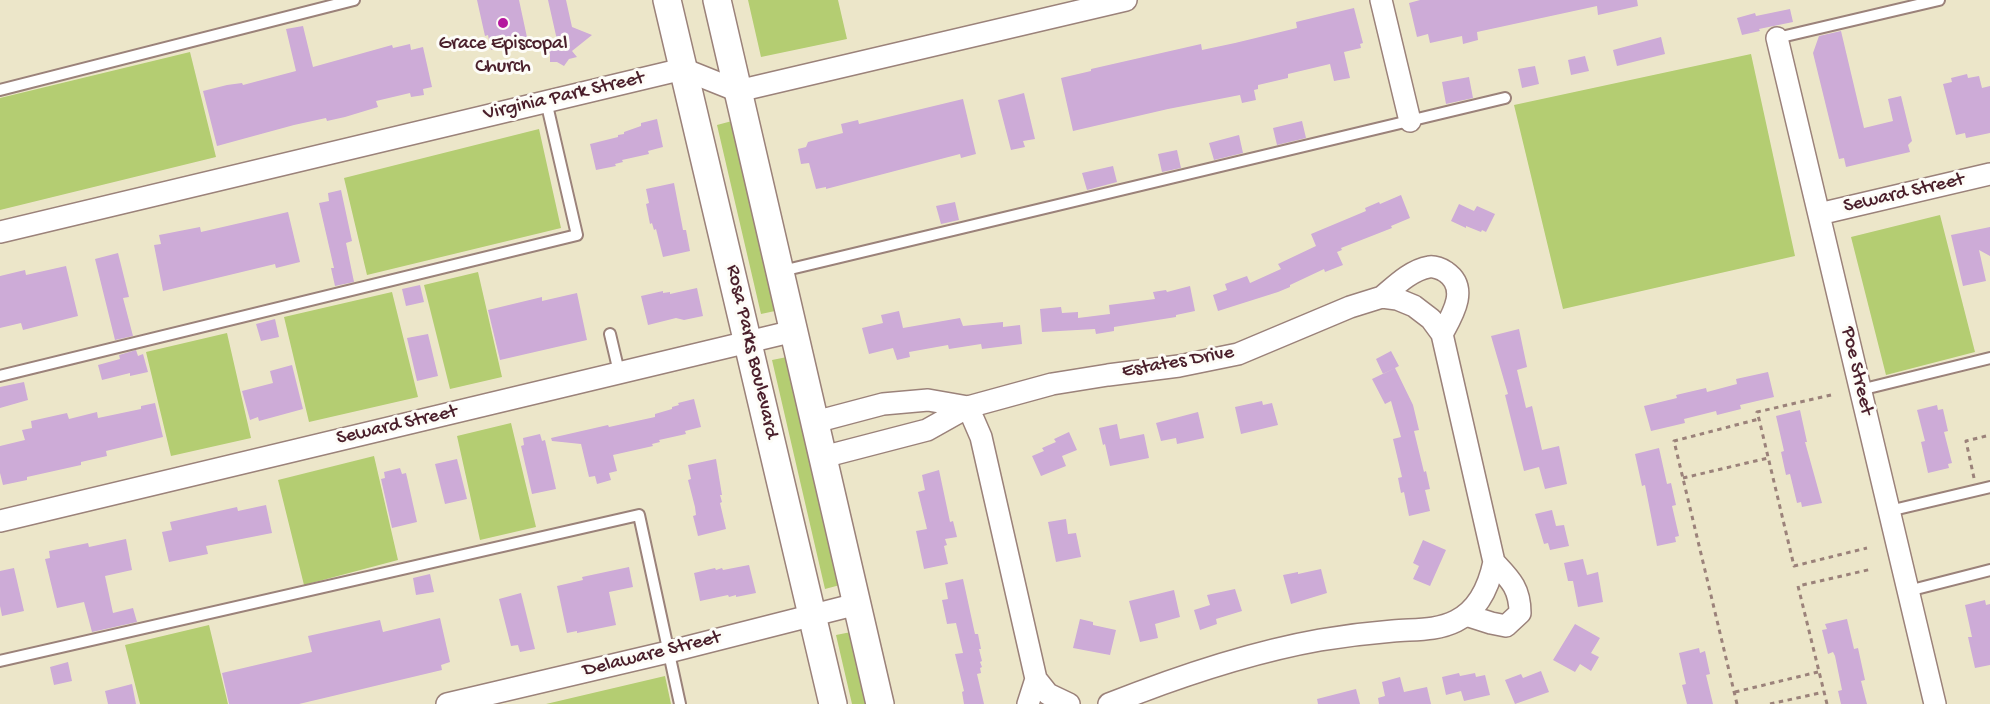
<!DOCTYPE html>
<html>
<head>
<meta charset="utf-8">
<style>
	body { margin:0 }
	canvas { display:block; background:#ece6c9 }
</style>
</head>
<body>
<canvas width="1990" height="704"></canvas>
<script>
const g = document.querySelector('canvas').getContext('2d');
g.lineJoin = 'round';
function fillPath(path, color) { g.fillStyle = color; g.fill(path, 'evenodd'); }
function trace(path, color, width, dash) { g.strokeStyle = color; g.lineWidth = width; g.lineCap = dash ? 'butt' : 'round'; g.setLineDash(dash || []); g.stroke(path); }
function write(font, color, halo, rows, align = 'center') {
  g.font = font + ' "Gochi Hand",sans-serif'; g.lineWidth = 6; g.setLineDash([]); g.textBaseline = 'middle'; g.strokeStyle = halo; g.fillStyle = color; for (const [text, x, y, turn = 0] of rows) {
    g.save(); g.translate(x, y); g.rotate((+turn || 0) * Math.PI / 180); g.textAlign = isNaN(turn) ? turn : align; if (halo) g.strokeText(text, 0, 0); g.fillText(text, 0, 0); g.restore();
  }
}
const green = new Path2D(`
	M748,0H838L847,39L761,57Z
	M190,52L216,157L0,210V98Z
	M1751,54L1795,256L1563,309L1514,105Z
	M732,121L775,311L761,314L717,125Z
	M539,129L561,228L367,275L344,178Z
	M1940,215L1975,352L1886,375L1851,237Z
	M478,272L502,377L450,389L424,285Z
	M392,292L418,397L309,422L284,317Z
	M227,333L251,438L171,456L146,352Z
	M787,357L840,585L825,589L772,360Z
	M511,423L536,527L480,540L457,436Z
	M374,456L398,560L304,585L278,480Z
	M209,625L228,704H140L125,645Z
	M851,632L867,704H852L836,635Z
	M665,676L671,704H546Z`);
const building = new Path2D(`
	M477,0H519L528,42L491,50L488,35L485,36Z
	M548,0H566L572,27L592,35L572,51L577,57L569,59L564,66L557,62H550V54L546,47L557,40Z
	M1420,0H1637L1638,6L1598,15L1597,6L1477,32L1478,40L1463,44L1462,36L1430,43L1428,34L1417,37L1409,3Z
	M1354,8L1363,43L1360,44L1361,48L1344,52L1350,78L1334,81L1330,64L1288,74V78L1258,85V89L1254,90L1256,100L1242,103L1240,95L1168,109L1073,131L1061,78L1091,71V69L1201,44L1202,50L1235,43L1297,28L1296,22Z
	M1790,9L1793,22L1759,29L1760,31L1742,35L1737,18L1755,13L1756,16Z
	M303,26L313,67L392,45L393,48L410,44L411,50L423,47L432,87L423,89L424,95L411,97L410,93L376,101L378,107L345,117L327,121L326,118L294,125L217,146L203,91L227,85L242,83L243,85L296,71L286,29Z
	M1841,31L1864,128L1893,121L1888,99L1901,96L1912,141L1908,145L1910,152L1846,167L1844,158L1839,159L1813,53L1819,36Z
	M1661,37L1665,54L1617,66L1613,50Z
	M1585,56L1589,71L1571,75L1568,60Z
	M1535,66L1539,84L1522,88L1518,69Z
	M1967,74L1968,78L1979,76L1982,88L1990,86V133L1966,138L1965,133L1956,135L1943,84L1952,82L1951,78Z
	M1469,77L1473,98L1446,104L1442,82Z
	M1024,93L1035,139L1023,141L1025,147L1011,150L998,100Z
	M963,99L976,154L961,158L960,154L826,189V187L816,189L809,163L801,164L798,149L806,147L808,142L843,133L841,124L858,120L859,124Z
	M657,119L663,147L648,151L649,154L622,160L623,162L615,164L616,166L596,170L590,144L618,137V135L624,134V132L641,126V123Z
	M1302,121L1306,138L1277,145L1273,128Z
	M1239,135L1243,153L1214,160L1209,143Z
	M1177,150L1181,168L1162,172L1158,154Z
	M1113,166L1117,182L1087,190L1082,173Z
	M674,183L683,230H686L690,251L663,257L656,229L654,230L652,223L650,224L646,204L649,203L646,189Z
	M341,190L352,241L346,243L354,282L335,286L331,268H334L319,203L329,201L328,193Z
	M1401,195L1410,218L1391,226L1392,228L1341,248L1342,250L1337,252L1343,265L1325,272L1324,269L1290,285V287L1278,292L1218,311L1213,295L1227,290L1225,284L1247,276L1250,283L1281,269L1278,264L1316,246L1311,234L1366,211L1365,208L1379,202L1380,204Z
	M955,202L959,220L941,224L936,206Z
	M1459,204L1474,211L1477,206L1495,214L1486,232L1482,230L1481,232L1466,226V228L1451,221Z
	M288,212L300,262L276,268L275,264L163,291L154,245L161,244L159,235L200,227L201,232Z
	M1990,227V256L1979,250L1986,281L1963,286L1951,235Z
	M118,253L129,297L123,298L133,336L115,340L95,259Z
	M66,266L78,316L23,330L21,323L0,328V276L25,270L26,275Z
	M420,285L424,302L406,306L402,289Z
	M1190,286L1195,311L1176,315V317L1114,327V331L1096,334L1095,329L1042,332L1040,309L1061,307L1062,313L1078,312V318L1110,314L1109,305L1155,299L1153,292L1166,290L1167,292Z
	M697,288L703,316L684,320L676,318L648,325L641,296L663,291V293L670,292V294Z
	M577,293L587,340L500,360L488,310L542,297V301Z
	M899,311L903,328L960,318L963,326L1003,322V327L1020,325L1022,344L982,349L981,344L949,349L948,345L909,352L910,357L897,360L893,348L869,354L862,328L883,323L881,315Z
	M275,319L279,337L261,341L256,324Z
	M1519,329L1527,367L1517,370L1526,408L1532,406L1542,450L1559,446L1567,484L1545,489L1539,467L1524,471L1505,395L1508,394L1491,336Z
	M428,334L438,376L417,381L407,338Z
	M136,350L138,356L143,354L148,372L130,376V373L102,380L98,365L120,359L119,355Z
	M1391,351L1399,366L1383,374L1376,359Z
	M292,365L303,409L259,421L258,417L250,420L242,391L273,383L270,371Z
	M1395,368L1413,405L1419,430L1414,431L1424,472L1426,471L1430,489L1425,490L1430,511L1409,516L1404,492L1401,493L1398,478L1402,477L1393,439L1401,437L1391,401L1385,404L1372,379Z
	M1768,372L1774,397L1740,405L1741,409L1717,415L1716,411L1684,419L1685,423L1651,431L1644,406L1677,398L1676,395L1706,388L1707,392L1737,384L1736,379Z
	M24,382L28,400L0,408V387Z
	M694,399L701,427L685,431L686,434L659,440L660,442L652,444L653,446L613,455L617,471L609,473L611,480L597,484L595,476L589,477L581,444L552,441L551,438L608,425L609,427L655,417V414L672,409V407L679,405L678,403Z
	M1262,401L1263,405L1272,403L1278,425L1241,434L1235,407Z
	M155,403L163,437L106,451L107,456L81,462V465L27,477V480L3,485L0,473V446L25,440L22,430L32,428L31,421L67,413L69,419L97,412L98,418L141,409V406Z
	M1937,405L1938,410L1943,409L1948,431L1944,432L1952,463L1948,464L1949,468L1928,473L1921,442L1925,441L1917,410Z
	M1800,410L1807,442H1805L1822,503L1802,507L1801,502L1797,503L1790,474L1786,475L1781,452L1784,451L1776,416Z
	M1198,412L1204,438L1177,444L1176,438L1161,441L1156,423Z
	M1117,424L1120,439L1144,434L1149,458L1110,466L1105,444L1103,445L1099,428Z
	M1069,432L1077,450L1062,456L1066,466L1041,476L1032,456L1044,451L1042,448L1056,442L1054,439Z
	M540,434L542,441L545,440L556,489L532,494L521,446L524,445L523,438Z
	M1659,448L1667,484L1671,483L1676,505L1672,506L1679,536L1675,537L1676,542L1657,546L1645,485L1642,486L1635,454Z
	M457,459L467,499L445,504L435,464Z
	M716,459L722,495H720L722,502L720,503L726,529L698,536L693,516L696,515L695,507L688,480L691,479L688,465Z
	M400,468L402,474L406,473L417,522L392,528L381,479L385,478L384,472Z
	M939,470L950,522L953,521L957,537L945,539L947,545L944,546L948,564L924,569L916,531L927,529L918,492L925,490L922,475Z
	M266,505L272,533L206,546L208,554L169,562L162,532L172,530L170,522L237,507L238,511Z
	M1552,510L1556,526L1564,525L1569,546L1550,550L1548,543L1544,544L1535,514Z
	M1066,519L1068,534L1076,533L1081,557L1056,562L1048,522Z
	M126,539L132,570L105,576L113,613L133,608L137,622L92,632L84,602L57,608L45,559L50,558L49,551L88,543L89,547Z
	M1423,540L1446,550L1430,586L1413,579L1419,566L1413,563Z
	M1583,559L1587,575L1598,572L1603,602L1578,607L1573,581H1568L1564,563Z
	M749,565L756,593L736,597V595L729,597L728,595L700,601L694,573L715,568L716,570L722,568L723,570Z
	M629,567L633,587L609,592L616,625L577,633V631L567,633L557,586L583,580L582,577Z
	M14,568L24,611L2,616L0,606V571Z
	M1321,569L1327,593L1291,604L1283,575L1298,572V574Z
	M430,574L434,592L416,595L413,578Z
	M963,579L975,634H978L981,649H979L982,661L980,662L982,667L980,668L981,673L977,674L984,704H964L962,692L964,691L955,654L963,653L956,623L947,624L942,600L948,599L945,583Z
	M1235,589L1242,611L1216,619L1217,624L1200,630L1194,610L1210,605L1207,595Z
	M1174,590L1180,617L1155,624L1158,638L1140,642L1129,601Z
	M521,593L535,649L520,652L518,645L511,646L499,599Z
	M1985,600L1986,605L1990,604V665L1975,668L1968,637H1972L1965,605Z
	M440,618L450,662L441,665L442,670L299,704H229L222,673L312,652L308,636L380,620L383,632Z
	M1080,619L1093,622V625L1116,630L1110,655L1073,648Z
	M1847,619L1854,649L1858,648L1865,680L1861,681L1867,704H1841L1838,691L1842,690L1835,656L1833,652L1828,654L1822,630L1827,629L1825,624Z
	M1575,624L1600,638L1591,653L1599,657L1591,671L1580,664L1575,672L1553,660Z
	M1699,648L1700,653L1705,651L1710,674L1706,675L1713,704H1687L1682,685L1686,684L1679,653Z
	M68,662L72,681L54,685L50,667Z
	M1541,671L1549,692L1515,704L1505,680L1521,674L1523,678Z
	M1459,673L1460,676L1475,673L1476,677L1485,675L1490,695L1464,701L1461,691L1446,695L1442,677Z
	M1400,677L1404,692L1427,687L1431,704H1379L1378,698L1385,696L1382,682Z
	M132,684L136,704H108L105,691Z
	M1356,689L1360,704H1318L1317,699Z`);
const path = new Path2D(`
	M1831,395L1757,412L1759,419L1794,566L1867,548
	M1683,478L1768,458
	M1974,478L1966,441L1990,435
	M1735,692L1818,672
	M1737,704L1674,441L1759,419
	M1770,704L1824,692
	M1827,704L1798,586L1872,569`);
const service = new Path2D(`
	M1777,38L1939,0
	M0,90L354,0
	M782,271L1505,98
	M610,334L619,372
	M0,376L577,235L546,101
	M1860,390L1990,358
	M1889,511L1990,487
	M1908,591L1990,570
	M0,661L639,515L680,704`);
const minor = new Path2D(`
	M1381,0L1410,121
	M1777,38L1935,704
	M1819,214L1990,174
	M0,232L683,69L738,91L1126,0
	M1382,297C1395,286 1411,270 1429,267C1434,266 1442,269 1446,272C1469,288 1453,314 1442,334
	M968,407L981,437L1036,679L1048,694L1069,704
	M815,422L883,404L928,400L968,407
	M823,457L927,430L968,407L1052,384L1108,375L1179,366L1238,354L1350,307L1382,297L1397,299L1414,306L1431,319L1442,334L1494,562C1489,586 1478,610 1456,621C1436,631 1414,629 1393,631C1368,633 1344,636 1320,640C1247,653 1177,677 1109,704
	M0,521L794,331
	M1466,615L1491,623L1506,626L1520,613C1520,588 1510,579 1494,562
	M447,704L668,652L857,604
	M1028,704L1036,679`);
const tertiary = new Path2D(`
	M667,0L833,704
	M717,0L880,704`);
const markers = [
	[503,23,6,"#b5179e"]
];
const poiNames = [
	["Grace Episcopal",503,45],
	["Church",503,68]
];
const streetNames = [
	["Virginia Park Street",564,97,-13],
	["Seward Street",1904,194,-13],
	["Rosa Parks Boulevard",751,352,77],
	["Estates Drive",1178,363,-10],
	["Poe Street",1856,371,77],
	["Seward Street",397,426,-13],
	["Delaware Street",652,655,-14]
];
fillPath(green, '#b4cd72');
fillPath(building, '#cdabd7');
trace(service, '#9b827a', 14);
trace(minor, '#9b827a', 24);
trace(tertiary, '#9b827a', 30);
trace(path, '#9b827a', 3, [4.5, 4.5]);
trace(service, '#fff', 10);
trace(minor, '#fff', 21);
trace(tertiary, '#fff', 27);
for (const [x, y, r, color] of markers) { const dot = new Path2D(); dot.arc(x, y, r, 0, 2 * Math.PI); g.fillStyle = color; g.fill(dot); trace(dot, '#fdfcf7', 2); }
write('20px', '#4a1f2b', '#fdfcf7', poiNames);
write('20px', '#4a1f2b', '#fdfcf7', streetNames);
</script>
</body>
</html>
